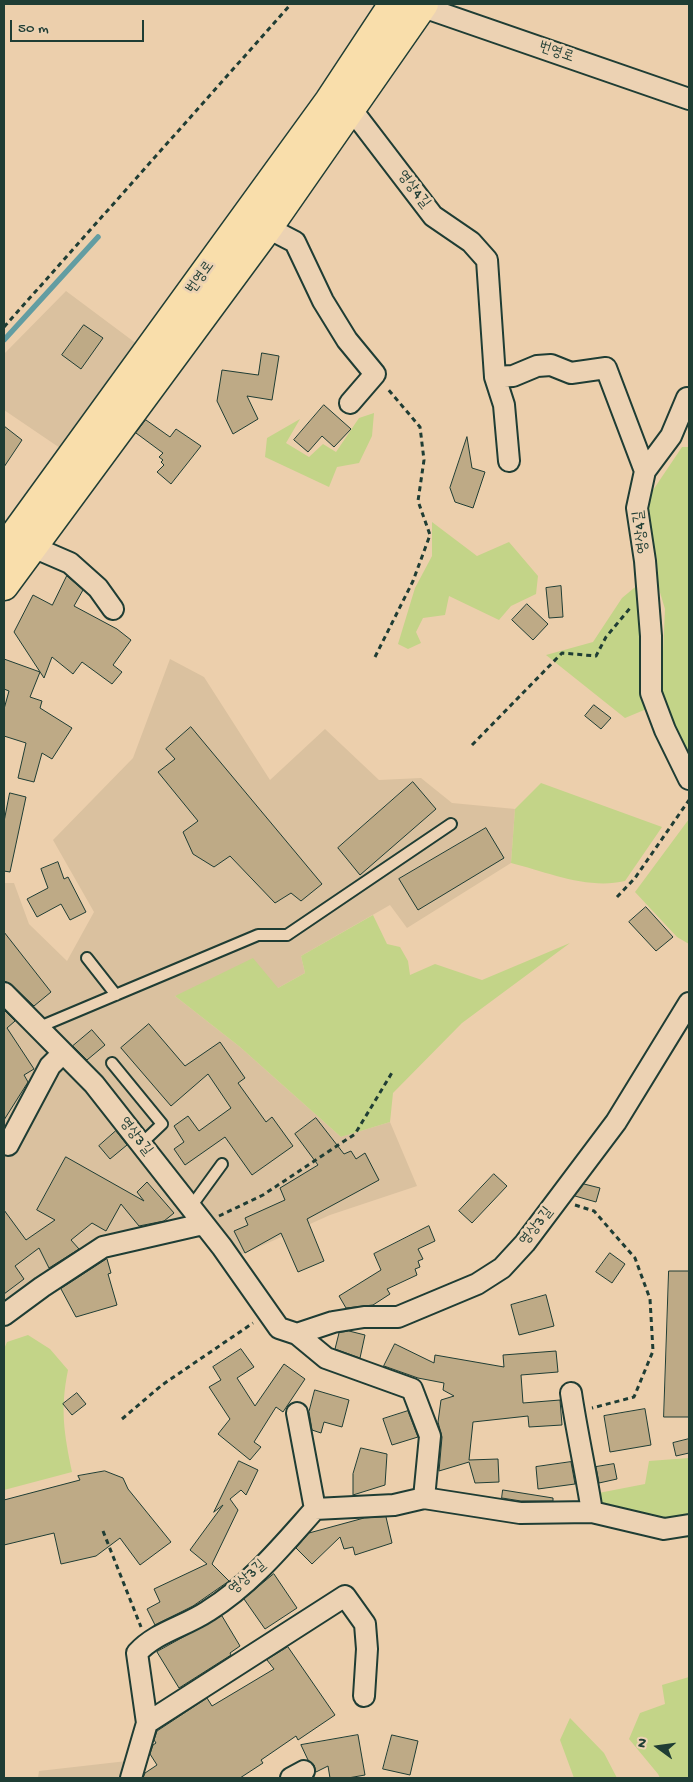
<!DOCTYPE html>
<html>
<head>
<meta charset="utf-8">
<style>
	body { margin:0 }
	#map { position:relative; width:693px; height:1782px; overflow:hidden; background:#eccfac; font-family:"Gochi Hand",sans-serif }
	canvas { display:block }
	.frame { position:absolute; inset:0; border:5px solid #1f3d34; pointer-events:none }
	.north { position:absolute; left:633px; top:1722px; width:50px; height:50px; -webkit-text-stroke:4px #ecd2b3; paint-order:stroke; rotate:284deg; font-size:14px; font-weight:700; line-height:20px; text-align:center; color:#1f3d34 }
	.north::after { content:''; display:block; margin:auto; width:18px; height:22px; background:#1f3d34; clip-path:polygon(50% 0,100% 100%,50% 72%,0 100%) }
	.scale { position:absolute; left:10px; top:20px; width:134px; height:22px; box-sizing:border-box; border:2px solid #1f3d34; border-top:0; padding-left:6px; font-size:15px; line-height:18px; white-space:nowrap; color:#1f3d34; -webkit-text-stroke:4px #ecd2b3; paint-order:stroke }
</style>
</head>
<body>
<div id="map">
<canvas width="693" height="1782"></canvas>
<div class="frame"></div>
<div class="north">N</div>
<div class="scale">50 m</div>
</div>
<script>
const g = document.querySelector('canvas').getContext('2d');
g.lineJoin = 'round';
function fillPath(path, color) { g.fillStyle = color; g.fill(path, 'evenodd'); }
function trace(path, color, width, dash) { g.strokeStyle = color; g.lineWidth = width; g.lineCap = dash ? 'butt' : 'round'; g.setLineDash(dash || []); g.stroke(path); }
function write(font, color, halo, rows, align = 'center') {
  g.font = font + ' "Gochi Hand","Poor Story",sans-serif'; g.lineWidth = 5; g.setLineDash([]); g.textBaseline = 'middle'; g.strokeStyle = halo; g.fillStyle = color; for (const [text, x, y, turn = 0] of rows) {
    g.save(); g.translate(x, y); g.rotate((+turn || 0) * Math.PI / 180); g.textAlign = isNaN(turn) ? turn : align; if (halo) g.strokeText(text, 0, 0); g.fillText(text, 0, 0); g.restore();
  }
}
const built = new Path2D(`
	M66,291L137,344L60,448L4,410V354Z
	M170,659L204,677L270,780L325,729L379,780L421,778L452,803L515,809L511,863L407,928L390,905L301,956L305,973L278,988L175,996L240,1047L341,1137L390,1122L417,1186L330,1215L239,1256L219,1226L127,1233L4,1306V883H14L29,924L67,961L94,912L53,840L133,758Z
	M127,1761L126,1778H38L39,1771Z`);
const green = new Path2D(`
	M374,413L372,436L359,463L337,467L329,487L265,457L267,438L300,419L286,443L309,457L323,444L336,452L359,418Z
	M682,447H689V769L661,696L665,609L658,586L657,558L651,543L647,499Z
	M432,522L477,556L509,542L538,576L536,594L511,606L499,620L449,596L445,615L423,618L416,632L421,643L408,649L398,644L415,588L432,556Z
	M640,583L649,708L625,718L546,655L593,642L622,598Z
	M541,783L662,827L625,881C588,890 547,872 511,863L515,809Z
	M689,819V944L677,937L635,892Z
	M373,915L387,944L400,947L408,961L410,975L435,964L482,980L570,943L462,1023L393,1093L390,1122L341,1137L240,1047L175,996L253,958L278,988L305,973L301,956Z
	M28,1335L50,1349L68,1370C60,1409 64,1433 72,1472L4,1490V1349L7,1342Z
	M689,1458V1538L594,1522L583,1496L645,1484L649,1461Z
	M689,1677V1778H660L658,1774L629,1739L640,1713L665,1704L662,1685Z
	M570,1718L604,1753L617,1778H574L560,1740Z`);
const stream = new Path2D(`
	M4,340L98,237`);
const building = new Path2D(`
	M84,325L103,338L81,369L62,355Z
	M262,353L279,356L272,400L247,396L258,419L233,434L217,401L222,370L258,375Z
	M324,405L351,429L334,447L322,436L308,452L294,440Z
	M146,420L170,437L176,429L201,446L171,484L157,472L164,465L161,462L163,460L159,457L163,453L136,433Z
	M4,426L22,440L4,467Z
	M467,437L472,468L485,472L473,508L455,502L450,488Z
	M67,576L83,590L74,606L117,629L131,640L113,665L122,672L112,684L82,662L73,674L52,657L44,678L14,632L33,595L52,605Z
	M561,586L563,617L549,618L546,588Z
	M527,604L548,624L533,640L512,620Z
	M4,659L40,672L30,697L42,701L40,708L72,728L52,759L42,753L34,782L18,778L26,743L4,736V709L9,691L4,689Z
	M594,705L611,718L601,729L585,716Z
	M191,727L322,884L301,901L291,893L275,903L230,856L214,867L193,854L183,832L198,821L158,772L175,759L166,749Z
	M413,782L436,809L360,875L338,848Z
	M10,793L26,797L10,872L4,871V822Z
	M486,828L504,858L418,910L399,879Z
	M58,862L64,879L68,877L86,912L70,920L61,904L37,917L27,899L48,888L41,869Z
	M646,907L673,937L656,951L629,922Z
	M4,932L51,992L34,1006L12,985L4,981Z
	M4,1010L15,1021L7,1028L34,1069L24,1075L28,1082L4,1120Z
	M149,1024L185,1066L220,1042L245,1078L238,1083L266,1122L272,1117L293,1146L252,1175L225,1137L185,1165L174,1149L184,1142L174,1126L188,1116L199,1131L231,1108L208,1074L171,1106L121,1048Z
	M92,1030L105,1045L87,1060L73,1046Z
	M316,1118L344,1154L351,1151L356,1159L365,1153L379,1180L307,1219L324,1261L298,1272L281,1233L245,1253L234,1231L248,1225L245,1218L285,1200L280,1188L318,1165L295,1134Z
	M116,1131L127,1145L110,1159L99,1146Z
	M66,1157L144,1201L137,1192L147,1182L174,1213L164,1221L139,1226L121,1204L106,1231L92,1223L71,1240L79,1249L49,1268L39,1248L15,1266L24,1279L4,1294V1210L26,1240L55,1220L37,1210Z
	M494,1174L507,1186L472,1223L459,1211Z
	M584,1184L600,1188L596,1202L575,1196Z
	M429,1226L435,1241L418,1249L423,1259L418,1261L420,1267L415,1269L417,1275L387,1289L390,1294L373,1305L346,1308L339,1296L381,1270L374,1254Z
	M610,1253L625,1264L612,1283L596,1272Z
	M107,1259L111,1273L108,1274L117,1305L76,1317L61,1289Z
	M669,1271H689V1417H664Z
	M546,1295L554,1326L519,1335L511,1305Z
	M349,1331L365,1335L360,1358L335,1349L339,1333Z
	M395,1344L434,1363L435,1355L504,1367L503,1355L556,1351L558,1372L521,1375L523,1403L560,1400L562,1425L529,1427L528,1416L473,1422L469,1460L498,1459L499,1482L475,1483L469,1462L439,1471L442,1437L438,1422L441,1400L454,1396L443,1390L444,1383L418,1378L384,1366Z
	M241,1349L254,1367L237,1378L255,1406L284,1364L305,1379L283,1412L276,1407L254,1442L261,1447L250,1460L218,1434L230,1419L209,1387L221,1380L213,1367Z
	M315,1390L349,1400L342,1427L324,1422L321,1433L312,1430L309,1412Z
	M77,1393L86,1404L72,1415L63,1404Z
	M645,1409L651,1445L610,1452L604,1416Z
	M408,1411L418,1437L392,1445L383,1419Z
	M689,1439V1453L676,1456L673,1443Z
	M361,1448L387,1454L385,1485L353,1495V1474Z
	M239,1461L258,1470L246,1495L241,1490L230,1499L238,1510L212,1564L229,1581L193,1606L155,1625L147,1609L160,1602L154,1589L207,1564L190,1550L223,1505L214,1512Z
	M571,1462L575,1484L538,1489L536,1467Z
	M614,1464L617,1479L599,1483L596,1467Z
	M105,1471L123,1478L128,1489L171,1542L140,1565L120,1538L96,1556L61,1564L54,1533L4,1545V1500L80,1480L78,1476Z
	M503,1490L553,1498V1501H521L502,1498Z
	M386,1517L392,1543L355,1555L353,1547L344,1549L340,1537L312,1564L296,1548L309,1533L364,1518Z
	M274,1574L297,1608L265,1629L244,1599Z
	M222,1616L240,1646L230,1653L231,1655L179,1688L157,1652Z
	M288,1647L335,1715L298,1740L296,1736L261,1760L263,1763L240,1778H143L145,1773L157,1765L150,1754L153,1745L156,1743L154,1740L157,1731L207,1698L212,1706L274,1669L267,1660Z
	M358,1735L365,1775L348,1778H330L328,1766L316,1772L314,1765L308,1760L301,1745Z
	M392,1735L418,1741L410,1775L383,1769Z`);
const path = new Path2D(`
	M4,327L291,4
	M375,657L413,581L430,535L418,501L424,460L420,427L387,388
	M472,745L562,653L596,656L606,637L631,607
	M617,897L635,878L689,800
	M575,1205L594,1211L635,1258L650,1299L653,1351L634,1397L592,1408
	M219,1216L263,1195L355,1134L393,1071
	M122,1419L162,1385L253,1323
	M103,1531L141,1627`);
const lane = new Path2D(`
	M87,958L116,995
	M37,1028L258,935H287L451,824
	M112,1063L162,1124L141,1144
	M190,1208L222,1164`);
const street = new Path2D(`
	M423,7L689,99
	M352,110L433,216L471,242L487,260L495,377L504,405L509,461
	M268,228L295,242L323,301L347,340L375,374L350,403
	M495,377L513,376L537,366L551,365L571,373L606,368L645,471L637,508L645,561L651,636V693L665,730L689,779
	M645,471L671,436L687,398
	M33,547L70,563L98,588L113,609
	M4,993L94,1084L222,1247L279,1328L297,1334L333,1322L364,1317H398L477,1284L502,1268L525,1243L616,1122L689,1003
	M4,1141L8,1145L50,1066L62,1054
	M4,1315L42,1287L103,1247L203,1224
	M297,1334L326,1358L412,1389L430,1436L424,1498
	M571,1393C577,1433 586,1472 592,1512
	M297,1413L315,1509
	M147,1723L345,1596L365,1624L367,1649L364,1696
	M131,1778L147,1723L137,1653C156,1632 184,1627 208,1611C251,1584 282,1546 315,1509L394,1505L424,1498L520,1513L592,1512L664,1529L689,1525
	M291,1778L304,1771`);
const primary = new Path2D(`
	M4,549L329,101L393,4
	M4,586L268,228L424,4`);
const streetNames = [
	["번영로",556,53,19],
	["영상4길",413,190,52],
	["번영로",201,278,-54],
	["영상4길",642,532,-97],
	["영상3길",135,1137,52],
	["영상3길",537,1227,-52],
	["영상3길",248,1578,-41]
];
fillPath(built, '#dac19f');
fillPath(green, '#c3d488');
trace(stream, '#629da2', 5.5);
fillPath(building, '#beaa86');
trace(building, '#1f3d34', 1);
trace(lane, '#1f3d34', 14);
trace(street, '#1f3d34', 24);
trace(primary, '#1f3d34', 31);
trace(path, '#1f3d34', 3, [5, 4]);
trace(lane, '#ecd2b3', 10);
trace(street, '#ecd2b3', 20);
trace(primary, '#f9deab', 28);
write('15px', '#1f3d34', '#ecd2b3', streetNames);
</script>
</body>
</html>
